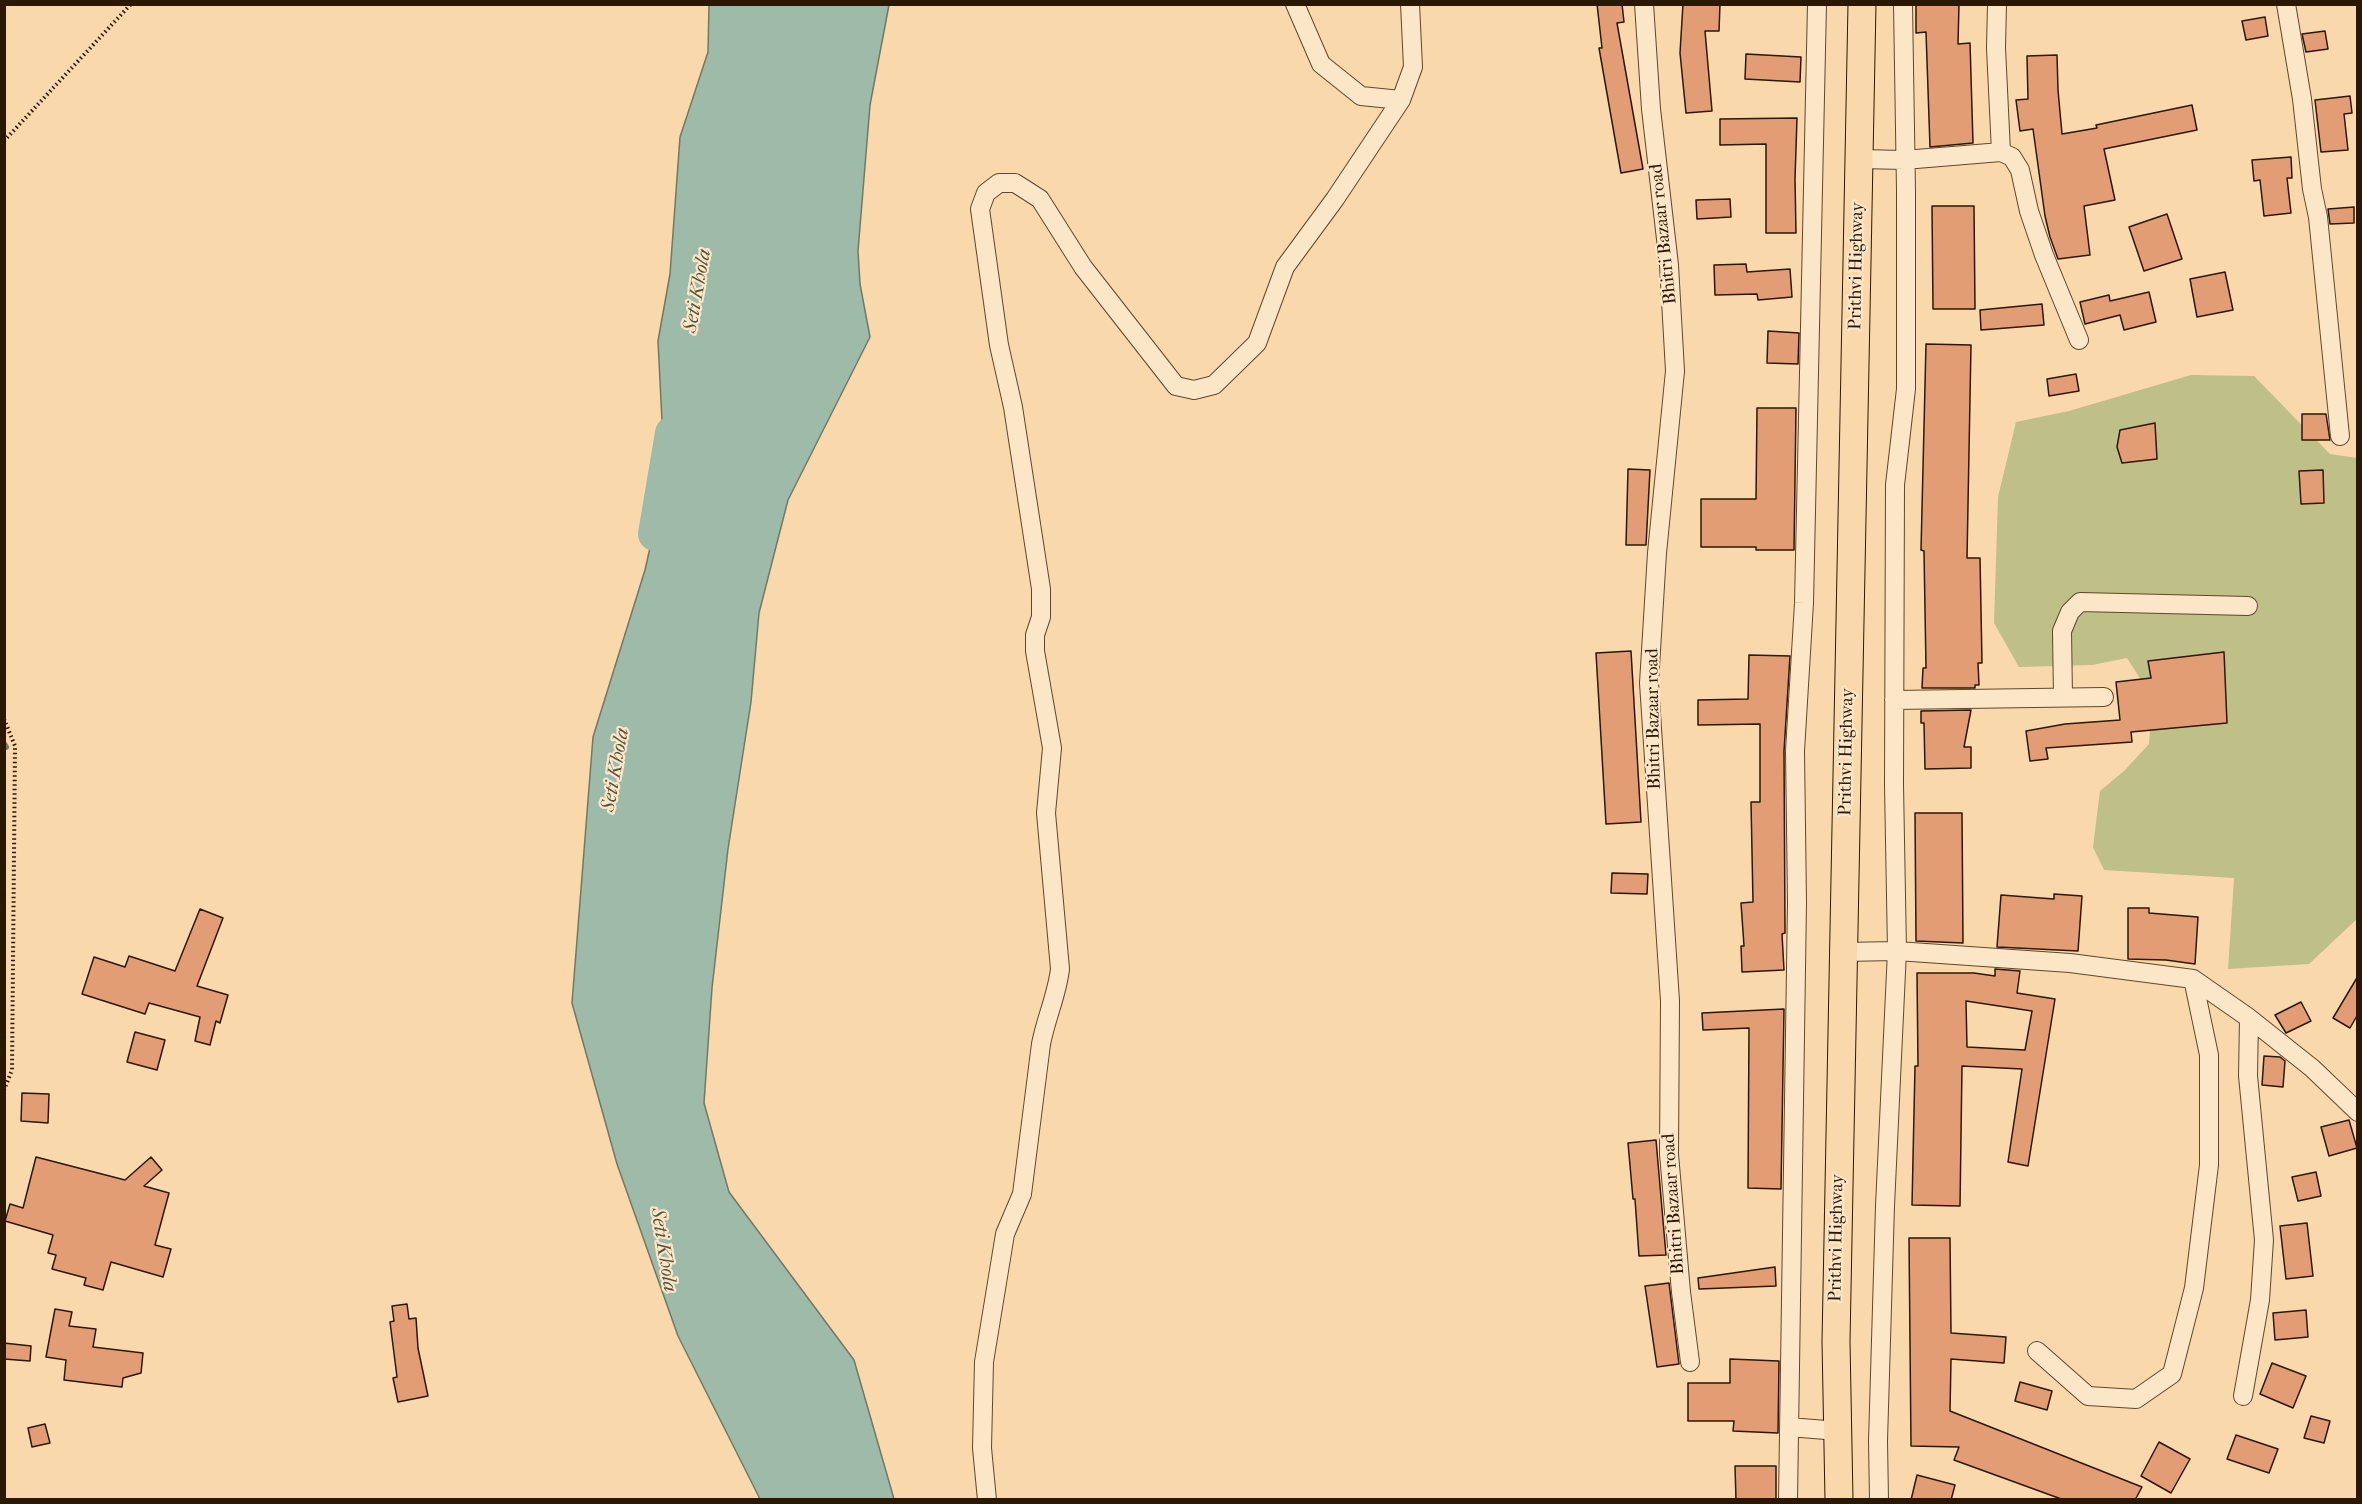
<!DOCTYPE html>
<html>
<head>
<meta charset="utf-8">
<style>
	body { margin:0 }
	#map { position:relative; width:2362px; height:1504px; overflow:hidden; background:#f9d9ab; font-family:"IM FELL French Canon",serif }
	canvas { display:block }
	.frame { position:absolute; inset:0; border:6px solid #2b1802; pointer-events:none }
</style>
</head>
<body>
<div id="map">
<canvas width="2362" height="1504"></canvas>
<div class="frame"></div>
</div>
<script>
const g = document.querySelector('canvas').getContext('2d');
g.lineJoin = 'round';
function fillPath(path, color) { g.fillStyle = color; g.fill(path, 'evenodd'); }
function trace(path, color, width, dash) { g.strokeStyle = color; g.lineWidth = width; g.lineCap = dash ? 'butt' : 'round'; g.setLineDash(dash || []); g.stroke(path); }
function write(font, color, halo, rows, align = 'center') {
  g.font = font + ' "IM FELL French Canon",serif'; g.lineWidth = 4.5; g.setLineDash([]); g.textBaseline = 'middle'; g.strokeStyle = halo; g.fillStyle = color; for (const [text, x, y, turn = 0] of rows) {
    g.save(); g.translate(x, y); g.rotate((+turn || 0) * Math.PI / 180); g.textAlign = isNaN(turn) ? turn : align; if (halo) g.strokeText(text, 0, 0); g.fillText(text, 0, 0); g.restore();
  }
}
const green = new Path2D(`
	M2191,375L2254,376L2330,454L2357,458V919L2309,964L2228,969L2234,878L2104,870L2093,847L2100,791L2125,770L2149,744L2152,697L2127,658L2092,665L2019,667L1994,623L1998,497L2016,422L2069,411Z`);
const water = new Path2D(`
	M709,5H889L870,105L858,251L860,284L870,337L788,500L759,613L751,702L728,849L712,988L704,1103L729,1192L854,1360L894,1499H760L678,1336L617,1164L572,1003L593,737L645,570L665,481L658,341L670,274L680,137L708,52Z`);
const stream = new Path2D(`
	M4,744L6,747`);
const river = new Path2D(`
	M655,534L672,433`);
const building = new Path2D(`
	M1597,4H1622L1624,22L1617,23L1643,169L1621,173L1599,48H1602Z
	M1683,4H1720L1719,31H1705L1712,111L1686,113L1680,53Z
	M1916,4H1959L1958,44L1970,43L1973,143L1930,147L1926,32L1916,33Z
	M2265,17L2268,36L2246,40L2242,21Z
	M2325,31L2328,49L2306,52L2302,34Z
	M1746,54L1801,57L1800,82L1745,79Z
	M2057,55L2058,90L2062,134L2097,128L2096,125L2192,105L2197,130L2104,149L2115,200L2084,206L2090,255L2058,259L2050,237L2045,216L2033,129L2020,131L2016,100L2028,99L2027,56Z
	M2350,96L2352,113L2344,114L2348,150L2321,152L2315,100Z
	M1797,118L1795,179L1796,233H1766V144L1720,145V119Z
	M2291,157L2292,178H2287L2291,213L2264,216L2260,180L2254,181L2252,160Z
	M1730,199L1731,217L1697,219L1696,200Z
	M1932,206H1974L1975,309H1933Z
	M2354,207V223L2330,224L2328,209Z
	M2167,214L2182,259L2144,271L2129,227Z
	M1746,264L1747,272L1790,269L1792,297L1758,300L1757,294L1715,295L1714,265Z
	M2225,272L2233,310L2197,317L2190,279Z
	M2149,292L2156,322L2124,330L2120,315L2085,324L2080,302L2109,295L2110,301Z
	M2042,304L2044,325L1981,330L1980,310Z
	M1768,331L1799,333L1798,364L1767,363Z
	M1926,344L1971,345L1967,558H1980L1982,663H1978L1979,685H1975V688H1922L1923,668H1926L1924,551L1921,550Z
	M2076,374L2079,391L2049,396L2047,379Z
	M1757,408H1796L1794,550H1756V547H1701V499H1756Z
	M2302,414H2326L2330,440H2302Z
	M2155,423L2157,459L2122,463L2117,447L2120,430Z
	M1628,469L1650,470L1646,545H1626Z
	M2323,470L2324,503L2301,504L2299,471Z
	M1631,651L1641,822L1606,824L1596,653Z
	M2224,652L2227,723L2131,732L2132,742L2046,748L2048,759L2030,761L2026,731L2065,724L2120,720L2116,682L2151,678L2148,661Z
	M1749,655L1790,656L1784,751L1785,933L1782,934L1784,970L1742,972L1741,946H1744L1741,903L1753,902L1751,802H1760V724L1698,725V700L1748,699Z
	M1971,710L1964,747H1971V768L1925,769L1924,723H1921V711Z
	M1915,813H1962L1963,943L1916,941Z
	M1612,873L1648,874L1647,894L1611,893Z
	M2054,894L2082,896L2078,951L1997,947L2001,895L2054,899Z
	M2128,908H2149V913L2198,917L2195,964L2166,960L2128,959Z
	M200,909L223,918L197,986L228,995L220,1023L216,1021L210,1045L195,1041L200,1017L149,1003L145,1014L82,994L94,957L125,967L129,956L175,971Z
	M1995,969L2020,971L2017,993L2055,999L2028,1166L2008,1162L2022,1069L1962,1066L1960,1206L1912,1205L1915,1066H1918L1917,973H1974L1995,976ZM1966,1001L2032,1011L2025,1050L1967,1047Z
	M2358,976V1014L2350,1028L2333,1018Z
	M2301,1002L2311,1021L2286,1033L2275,1015Z
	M1784,1009L1781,1189L1748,1188L1749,1028L1703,1030L1702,1013Z
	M135,1032L165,1040L157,1070L127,1062Z
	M2264,1056L2280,1057L2285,1061L2283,1087L2262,1085Z
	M22,1093L49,1094L48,1123L21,1121Z
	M2349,1120L2357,1148L2329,1156L2321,1127Z
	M1656,1140L1666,1255L1639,1256L1635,1199H1633L1628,1143Z
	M36,1157L125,1180L151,1157L162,1170L144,1186L169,1193L155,1245L171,1249L163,1277L111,1262L103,1290L84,1285L86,1278L52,1269L56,1255L48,1253L53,1235L5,1221L10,1204L23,1208Z
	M2316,1172L2321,1196L2298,1201L2292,1177Z
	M2307,1223L2313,1276L2286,1279L2280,1226Z
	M1909,1238H1950L1951,1333L2006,1337L2004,1363L1951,1359L1950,1411L2142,1487L2135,1500H2064L1954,1460L1959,1447L1911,1446Z
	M1775,1267L1776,1286L1699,1289L1698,1278Z
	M1669,1283L1679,1364L1657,1367L1645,1286Z
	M407,1304L409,1319L416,1318L418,1348L428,1396L398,1402L393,1378L397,1377L390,1322L394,1321L392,1306Z
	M55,1309L72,1312L69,1326L96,1329L93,1347L143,1353L141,1373L123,1378L122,1387L64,1380L66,1360L46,1357Z
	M2306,1310L2308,1337L2275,1340L2273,1313Z
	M4,1343L31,1346L30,1361L4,1359Z
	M1730,1359L1779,1361L1778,1433L1733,1431L1734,1421H1688V1383H1730Z
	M2272,1363L2306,1376L2293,1408L2260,1394Z
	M2020,1382L2052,1391L2047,1410L2015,1401Z
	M2311,1416L2330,1421L2324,1443L2304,1438Z
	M45,1424L50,1443L32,1447L28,1428Z
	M2236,1435L2278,1449L2269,1473L2227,1459Z
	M2159,1442L2190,1459L2171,1493L2141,1476Z
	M1735,1466H1776V1500H1736Z
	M1917,1475L1955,1485L1951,1500H1911Z`);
const path = new Path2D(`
	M4,141L131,4
	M4,719L15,746L12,1070L4,1090`);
const minor = new Path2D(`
	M1644,4L1651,109L1669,265L1675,371L1657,553L1649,683L1670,1001L1669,1154L1681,1292L1690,1362
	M1997,4L1996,48L2001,152
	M2286,4L2302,99L2312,189L2318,217L2340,436
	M1401,100L1413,67L1410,4
	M1860,159L1904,160L2001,152L2012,157L2020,170L2029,211L2044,255L2079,340
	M2063,697L2062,631L2070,612L2080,602L2248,606
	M1894,700L2104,697
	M1842,952L1897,951L2070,963L2193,979L2249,1018L2312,1068L2358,1112
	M2037,1351L2088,1396L2136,1399L2172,1374L2194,1288L2209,1165V1055L2193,979
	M2243,1396L2260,1300L2264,1240L2248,1076L2249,1018
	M1789,1427L1838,1431
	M987,1500L982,1448L984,1362L1005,1234L1022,1194L1041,1044C1046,1018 1057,995 1060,969L1046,813L1052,748L1035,651V635L1041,617V589L1013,407L999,345L980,209L986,193L999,183H1015L1040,199L1083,267L1176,386L1194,390L1214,385L1257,343L1285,267L1335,199L1401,100L1361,96L1321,64L1295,4
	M1788,1500L1797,902L1795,751L1804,603L1817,4
	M1879,1500L1878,1441L1885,1206L1897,951L1894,785L1895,485L1906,389V191L1903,4`);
const highway = new Path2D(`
	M1839,1500L1836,1341L1862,4`);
const streetNames = [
	["Bhitri Bazaar road",1664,234,-96],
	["Prithvi Highway",1857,266,-89],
	["Bhitri Bazaar road",1654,719,-91],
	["Prithvi Highway",1847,752,-89],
	["Bhitri Bazaar road",1674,1204,-94],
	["Prithvi Highway",1837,1238,-89]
];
const waterNames = [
	["Seti Khola",698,291,-80],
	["Seti Khola",616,770,-80],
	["Seti Khola",663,1250,81]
];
fillPath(green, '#bfbf88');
fillPath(water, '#9ebaa9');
trace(water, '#707966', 1.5);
trace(stream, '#707966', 6);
trace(river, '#9ebaa9', 34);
fillPath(building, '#e39d74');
trace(building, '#2b1802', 1.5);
trace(minor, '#5e482c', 20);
trace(highway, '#2b1802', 29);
trace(path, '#2b1802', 4, [1.5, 3]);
trace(minor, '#fbe6c8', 18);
trace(highway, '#f9d9ab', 27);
write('18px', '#2b1802', '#fbe6c8', streetNames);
write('italic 20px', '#53513c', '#fbe6c8', waterNames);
</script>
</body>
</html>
